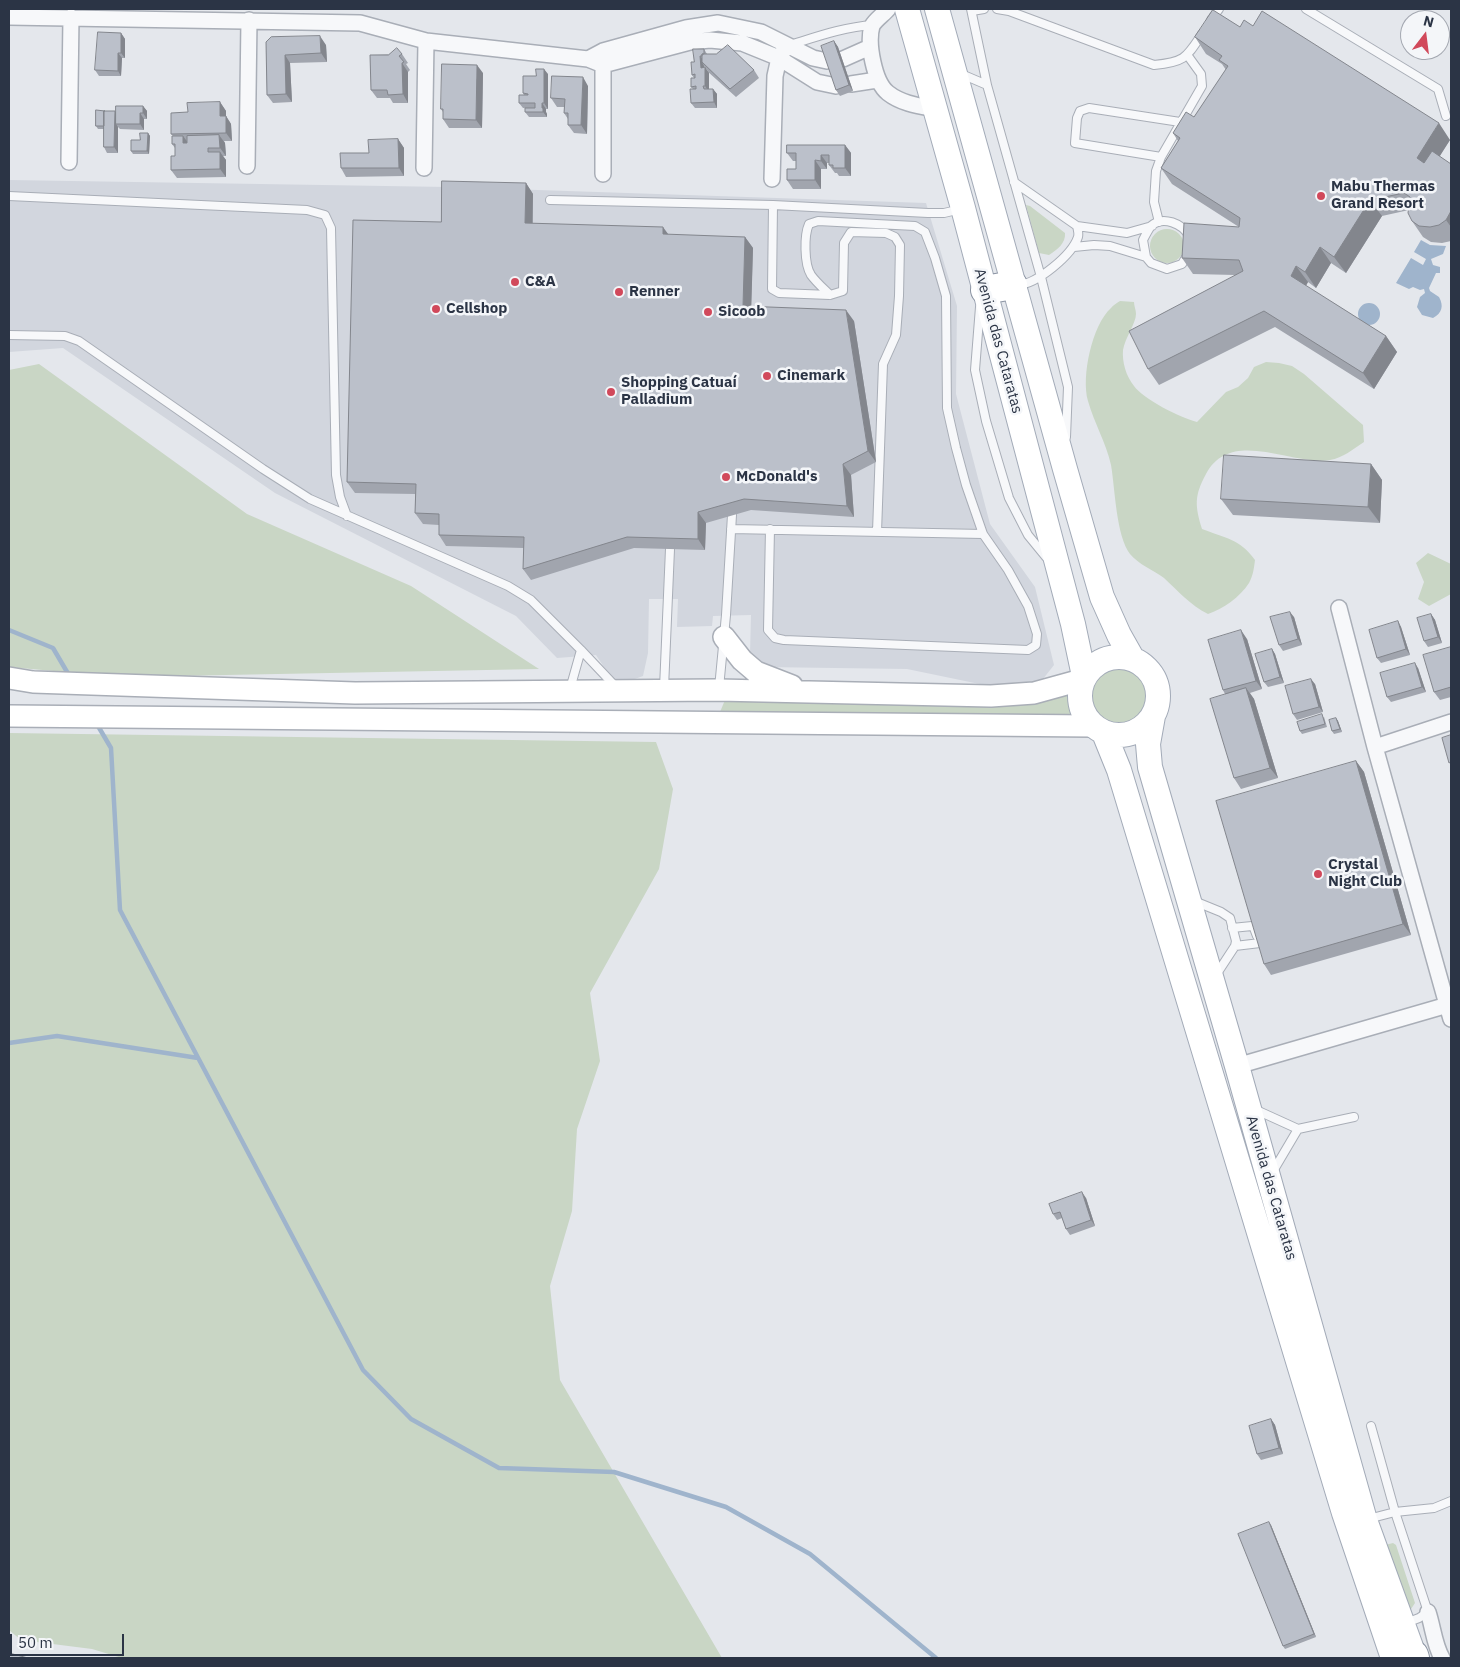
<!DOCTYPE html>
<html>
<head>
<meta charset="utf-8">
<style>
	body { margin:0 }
	#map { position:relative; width:1460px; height:1667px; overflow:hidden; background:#e4e7ec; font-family:"IBM Plex Sans",sans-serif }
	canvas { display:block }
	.frame { position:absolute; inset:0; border:10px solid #2b3445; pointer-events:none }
	.north { position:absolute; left:1400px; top:10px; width:50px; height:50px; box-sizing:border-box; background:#f4f6f9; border:1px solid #a4a8b1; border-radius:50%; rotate:15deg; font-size:14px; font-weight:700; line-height:20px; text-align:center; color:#2b3445 }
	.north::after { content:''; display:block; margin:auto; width:18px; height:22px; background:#d1495b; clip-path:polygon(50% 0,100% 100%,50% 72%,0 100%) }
	.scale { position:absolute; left:10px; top:1634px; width:114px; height:22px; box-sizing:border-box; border:2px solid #2b3445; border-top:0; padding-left:6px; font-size:15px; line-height:18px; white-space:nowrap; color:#2b3445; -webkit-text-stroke:4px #f4f6f9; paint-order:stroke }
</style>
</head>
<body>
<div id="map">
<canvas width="1460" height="1667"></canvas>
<div class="frame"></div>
<div class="north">N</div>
<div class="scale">50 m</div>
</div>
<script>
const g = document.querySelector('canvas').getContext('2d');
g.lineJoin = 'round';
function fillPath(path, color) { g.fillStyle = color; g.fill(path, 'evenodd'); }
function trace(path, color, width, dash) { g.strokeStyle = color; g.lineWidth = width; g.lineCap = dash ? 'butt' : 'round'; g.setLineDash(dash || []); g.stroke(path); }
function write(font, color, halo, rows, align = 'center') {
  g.font = font + ' "IBM Plex Sans",sans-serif'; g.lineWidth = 5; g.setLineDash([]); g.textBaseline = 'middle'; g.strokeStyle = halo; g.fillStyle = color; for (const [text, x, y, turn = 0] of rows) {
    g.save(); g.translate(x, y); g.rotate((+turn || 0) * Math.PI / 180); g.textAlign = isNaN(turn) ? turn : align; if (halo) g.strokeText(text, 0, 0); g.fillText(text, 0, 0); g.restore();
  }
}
const built = new Path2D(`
	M9,180L448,187L926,203L957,306L956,394L990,524L1035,587L1054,665L1043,679L1036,684L994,687L907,669L763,667L750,654L751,615L713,616L712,626L677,627L678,599H649L648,653L643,676L632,680L612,679L596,655L557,658L516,616L275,493L63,348L9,352Z`);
const green = new Path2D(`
	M1026,205L1030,206L1065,233C1066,243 1057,250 1049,255L1039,253Z
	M1150 246a17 17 0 1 1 34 0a17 17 0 1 1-34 0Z
	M1120,301L1134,302C1134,306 1136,310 1136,314C1136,323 1125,338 1123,350C1122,362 1126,376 1134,386C1143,399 1181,418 1197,422L1226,392L1238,387L1248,378L1254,367L1266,362L1279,363L1292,366L1304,374L1363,425L1364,442C1353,449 1343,458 1330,460C1291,466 1231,427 1206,474C1194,496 1195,506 1202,529C1225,538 1240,539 1255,560C1254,568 1253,576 1249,583C1240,597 1223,609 1208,614C1190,605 1178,591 1164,578C1153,570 1138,564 1130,554C1116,536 1115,488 1111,465C1106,442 1094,423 1088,401C1081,377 1092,325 1111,308C1113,305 1117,303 1120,301Z
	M39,364L247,514L411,586L539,669L121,677L9,667V370Z
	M1428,553L1451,564V594L1429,606L1418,599L1424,582L1416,563Z
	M1091 696a28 28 0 1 1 56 0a28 28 0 1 1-56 0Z
	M1066,689L1071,707L1078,720L720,712L725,700Z
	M9,733L656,742L673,789L659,869L590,993L600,1061L577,1129L572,1211L550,1286L560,1380L722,1658H122L92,1649L21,1640L9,1630Z
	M1393,1543L1396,1545L1415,1603L1411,1609H1408L1385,1545Z`);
const water = new Path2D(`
	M1421,240L1430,245L1446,246L1443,254L1431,259L1433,265L1440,267V273H1436L1429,288L1430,291L1439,297C1444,306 1442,313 1433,318L1422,315L1417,307L1420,297L1425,293L1424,289L1420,290L1413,287L1409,289L1396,283L1411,258L1423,265L1426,259L1414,252Z
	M1358 314a11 11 0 1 1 22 0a11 11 0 1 1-22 0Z`);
const stream = new Path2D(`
	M9,630L53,648L70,677
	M98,726L111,748L120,910L363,1370L411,1419L499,1468L614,1472L726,1507L810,1554L936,1658
	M9,1043L57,1036L198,1058`);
const lane = new Path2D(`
	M971,9L987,85
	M997,9L1009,11L1154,65C1185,62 1186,58 1202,34
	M1306,9L1438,89L1446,116
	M972,11L984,9
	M1211,20L1219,9
	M790,45C816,37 844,27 873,25
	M959,73L987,85L1041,277L1068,387L1066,437
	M1161,157L1075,143L1077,118L1080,111L1089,108L1180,122
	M1014,182L1077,226C1078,230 1079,234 1078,237C1072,255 1037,284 1018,285
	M9,196L307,210L325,215L331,228L336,475L340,497L347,516
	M550,200L773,205L928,213H944L961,209
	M773,205L772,289L779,293L830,295L843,291L844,243L851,232L886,233L895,237L900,245L899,296L896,335L883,364L877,532
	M1159,222L1154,202L1156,171L1161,157L1202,86L1201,74L1188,56
	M1077,226L1127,233L1152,226
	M1074,247L1094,245L1110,246L1146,257L1151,263L1167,269L1182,264L1189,252
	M1146,257L1143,240C1145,236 1148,230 1151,226C1163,215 1183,224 1189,236
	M980,307L975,370L986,421L1009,498L1028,535L1046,557
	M9,335L65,336L79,341L263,469L310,499L508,586L531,600L581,650L616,687
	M731,529L983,534
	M770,529L768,630L775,638L784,640L1028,650L1036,645L1037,634L1028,606L1008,570L983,534L966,485L956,448L947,408L946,296L935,258L925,232L915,226L818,221L809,224C804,235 804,264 811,275C816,282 824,289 830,295
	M664,688L670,549
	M719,688L726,615L732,515
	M570,689L581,650
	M1194,901L1221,912L1230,918L1236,941L1235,946L1216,975
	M1232,928L1252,926L1254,928L1257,936
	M1235,946L1260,943
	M1254,1109L1298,1129L1354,1117
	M1272,1173L1298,1129
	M1371,1426L1395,1512L1428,1612L1419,1618L1406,1623
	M1368,1519L1395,1512L1434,1508L1451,1501`);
const street = new Path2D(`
	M888,9C884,14 875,20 872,26C867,43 874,82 888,93C902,104 920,106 936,109
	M9,17L360,23L426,41L588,59L603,65L690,42L710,40L742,43L779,58L817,82L836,86
	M588,59L603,51L686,28L718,23L761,32L813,58L827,61
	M843,59L870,47
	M851,84L877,80
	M69,162L71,17
	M247,166L249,20
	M424,168L426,41
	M603,174V55
	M772,179L775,76L779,58L784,50
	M1339,608L1375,747L1451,1019
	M1375,747L1451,722
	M1237,1066L1451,1004
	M1428,1612C1433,1627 1434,1644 1442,1658`);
const secondary = new Path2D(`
	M724,637L742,660L756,672L792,686
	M9,678L33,682L355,693L718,690L991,696L1034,693L1081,680
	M9,716L1092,726`);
const primary = new Path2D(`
	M907,9L963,208L1073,624L1084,676
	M937,9L1065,469L1102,597L1119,635L1132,658
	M1080 696a39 39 0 1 1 78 0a39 39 0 1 1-78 0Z
	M1153,716L1148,744L1150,767L1237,1066L1365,1520L1414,1655
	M1104,733L1119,770L1344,1513L1393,1658`);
const highway = new Path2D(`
	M985,290L1013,285
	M1414,1655L1415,1658`);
const wall = new Path2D(`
	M1240,27L1450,140L1439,156L1451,164V241L1442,243L1431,242L1423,237L1412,221L1409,210L1382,216L1346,273L1331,263L1316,288L1308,282L1306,286L1386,336L1397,352L1374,389L1275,327L1159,385L1148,369L1235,275L1193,274L1182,258L1239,227L1172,184L1161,168L1178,141L1173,133L1194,117L1226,70L1222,64L1206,54L1195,37Z
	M121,33L125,39V58H122L121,76H99L95,70Z
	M834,41L838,47L853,91L840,96L836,90Z
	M266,42L326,45L327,62L290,63L292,102L273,103L267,95Z
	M704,49L707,54L754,70L759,78L736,97L707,71L704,66V68L705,67L709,73V89H713L717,94V108H695L691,103L693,89L691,87L694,78L692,75L694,62Z
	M402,54L408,63L406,64L410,70L408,72V103H393L390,98H377L371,90L370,55Z
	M483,73L482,128H449L443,119V112L441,109Z
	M548,74V109H546V112L547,114V117H529L525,112V108H523L519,103L524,95L523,93L536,76Z
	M588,86L587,134L574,133L568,125V119L564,113V107H557L551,98Z
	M220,102L226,111V116L231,124L232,141H224L225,143L226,156H223L226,160V177L177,178L171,170L175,156V148L172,144L173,136L171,134L188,112Z
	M143,106L147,111V119H144V130L120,129L118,127V153H107L104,147V129H98L96,126L116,113Z
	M148,133L150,136L149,154H133L131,151Z
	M398,139L404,148V176L346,177L341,168L369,153Z
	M845,145L851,153V176H839L837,173H835L829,165V163H827V169H821V189H793L787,180L796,169V161H793L787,153Z
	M526,183L533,194V223L669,235L745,237L753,248L751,306L854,321L876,462L851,475L854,517L751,510L706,523L705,550L634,548L531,580L523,569L524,548L446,546L439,535V525L423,524L415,513V494L355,493L347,482L441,222Z
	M1371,464L1382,480L1380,523L1233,515L1221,499Z
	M1431,614L1435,620L1442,643L1428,647L1424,641Z
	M1294,617L1302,645L1283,651L1279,645Z
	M1398,621L1401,627L1410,655L1381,663L1377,658Z
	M1247,639L1262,689L1250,693L1254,699L1278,778L1241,789L1234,778L1225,694L1223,690Z
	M1451,647V697L1440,700L1434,692Z
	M1272,649L1275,654L1284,683L1268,687L1264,682Z
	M1418,668L1426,692L1391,702L1387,697Z
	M1315,684L1323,712L1297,720L1293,714Z
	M1324,717L1327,727L1302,734L1300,731Z
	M1336,718L1338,721L1342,732L1334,734L1332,731Z
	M1356,761L1364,772L1411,935L1271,975L1264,964Z
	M1086,1198L1095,1226L1070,1235L1066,1229L1062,1218L1057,1220L1053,1214Z
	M1271,1419L1275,1425L1283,1454L1261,1460L1257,1454Z
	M1271,1525L1316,1637L1285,1649L1283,1646Z`);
const shadedWall = new Path2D(`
	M121,33L125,39V58L121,53Z
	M320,36L326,45L327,62L321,53Z
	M834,41L838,47L853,91L849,85Z
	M118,53L122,58L121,76L118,71Z
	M285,55L290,63L292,102L286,94Z
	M700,56L704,61L702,62L704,66V73L701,68Z
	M402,63L408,72V103L403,94Z
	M477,65L483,73L482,128L476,120Z
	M705,67L709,73V92L705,86Z
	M544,69L548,74V109L544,103Z
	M583,77L588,86L587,134L581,125Z
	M713,89L717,94V108L714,102Z
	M220,102L226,111V116L231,124L232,141L226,133L220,116Z
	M542,103L546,109V112L547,114V117L543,112L542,108Z
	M143,106L147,111V119L143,113Z
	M115,111L119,117L116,124L118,127V153L114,147Z
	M140,113L144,119V130L140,124Z
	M1439,123L1450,140L1428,175L1417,158Z
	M148,133L150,136L149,154L147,151Z
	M219,135L225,143L226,156L220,148Z
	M183,136L189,144L183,143Z
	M398,139L404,148V176L399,168Z
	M845,145L851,153V176L845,168Z
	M220,152L226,160V177L220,169Z
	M821,155L827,163V169L821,161Z
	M815,160L821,169V189L815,180Z
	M526,183L533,194L532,234L525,223Z
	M1370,200L1382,216L1346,273L1334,257Z
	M1451,211V227L1446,220Z
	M663,227L671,238L663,234Z
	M745,237L753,248L751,317L743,306Z
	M1320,247L1331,263L1316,288L1305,272Z
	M1296,266L1308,282L1302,292L1291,276Z
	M846,310L854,321L876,462L868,451Z
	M1386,336L1397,352L1374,389L1363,373Z
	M843,464L851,475L854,517L847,506Z
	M1371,464L1382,480L1380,523L1368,507Z
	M698,512L706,523L705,550L698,539Z
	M1290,612L1294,617L1302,645L1298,639Z
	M1431,614L1435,620L1442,643L1438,637Z
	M1398,621L1401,627L1410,655L1406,649Z
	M1241,630L1247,639L1262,689L1256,681Z
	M1272,649L1275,654L1284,683L1280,677Z
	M1415,663L1418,668L1426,692L1422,687Z
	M1311,679L1315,684L1323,712L1319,707Z
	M1246,688L1254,699L1278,778L1270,768Z
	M1336,718L1338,721L1342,732L1340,729Z
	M1356,761L1364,772L1411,935L1403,924Z
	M1082,1192L1086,1198L1095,1226L1091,1220Z
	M1271,1419L1275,1425L1283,1454L1279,1448Z
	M1269,1522L1271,1525L1316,1637L1314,1634Z`);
const building = new Path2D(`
	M1213,10L1240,27L1244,20L1253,26L1262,11L1439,123L1417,158L1424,163L1432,151L1451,164V211L1446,220L1439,225L1430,227L1419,226L1412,221L1408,213L1410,197L1404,193L1370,200L1334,257L1320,247L1305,272L1296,266L1291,276L1386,336L1363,373L1264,311L1148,369L1129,331L1243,271L1239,260L1182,258L1184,223L1239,227L1240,218L1161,168L1180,138L1173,133L1186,112L1194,117L1228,66L1219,60L1222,56L1195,37Z
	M98,32L121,33V53H118V71L95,70Z
	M320,36L321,53L285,55L286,94L267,95L266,42L271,37Z
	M834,41L849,85L836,90L821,46Z
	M728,45L754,70L730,89L702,62V54H716Z
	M397,48L402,54L399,56L404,62L402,63L403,94L388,95L387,90H371L370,55H388Z
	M693,49H704V54H702V56H700L701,68L705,67V86H703L704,89H713L714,102L691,103L690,89H696V86L691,87V78H695V74L692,75L691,62H694Z
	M442,64L477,65L476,120L443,119V109H441Z
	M536,69H544V103H542V108H543V112H525V108H535V103H519V95H528V94L523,93V76H536Z
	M552,76L583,77L581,125H568V113H564L565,99L551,98Z
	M220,102V116H226V133L171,134V113L188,112L187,103Z
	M116,106H143V113H140V124H116Z
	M96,110L105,111H104V126H96Z
	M104,111H115L114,147H104Z
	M140,133H148L147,151H131V140H140Z
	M219,135L220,148H208V152H220V169L171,170V156H175V144H172V136H183V143H187V136Z
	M398,139L399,168H341L340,153H369L368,140Z
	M787,145H845V168H833V165H829V155H821V161L815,160V180H787V169H796V153H787Z
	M442,181L526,183L525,223L663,227V234L745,237L743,306L846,310L868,451L843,464L847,506L744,499L698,512V539L627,537L523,569L524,537L439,535V514L415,513L416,484L347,482L353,220L441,222Z
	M1224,455L1371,464L1368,507L1221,499Z
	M1290,612L1298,639L1279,645L1270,617Z
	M1431,614L1438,637L1424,641L1417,618Z
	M1398,621L1406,649L1377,658L1369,630Z
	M1241,630L1256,681L1223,690L1208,640Z
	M1451,647V687L1434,692L1423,655Z
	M1272,649L1280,677L1264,682L1255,654Z
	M1415,663L1422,687L1387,697L1380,673Z
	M1311,679L1319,707L1293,714L1285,686Z
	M1246,688L1270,768L1234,778L1210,699Z
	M1322,714L1325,724L1300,731L1297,722Z
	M1336,718L1340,729L1332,731L1329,720Z
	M1451,735V762L1449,763L1442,738Z
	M1356,761L1403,924L1264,964L1216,801Z
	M1082,1192L1091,1220L1066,1229L1060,1212L1053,1214L1049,1204Z
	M1271,1419L1279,1448L1257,1454L1249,1426Z
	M1269,1522L1314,1634L1283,1646L1238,1534Z
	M9,1653L28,1658H9Z`);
const markers = [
	[1321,196,5,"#d1495b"],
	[515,282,5,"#d1495b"],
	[619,292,5,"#d1495b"],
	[436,309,5,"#d1495b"],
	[708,312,5,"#d1495b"],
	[767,376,5,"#d1495b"],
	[611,392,5,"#d1495b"],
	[726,477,5,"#d1495b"],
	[1318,874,5,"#d1495b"]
];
const poiNames = [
	["Mabu Thermas",1331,187],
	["Grand Resort",1331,204],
	["C&A",525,282],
	["Renner",629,292],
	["Cellshop",446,309],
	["Sicoob",718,312],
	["Cinemark",777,376],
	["Shopping Catuaí",621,383],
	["Palladium",621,400],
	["McDonald's",736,477],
	["Crystal",1328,865],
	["Night Club",1328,882]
];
const streetNames = [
	["Avenida das Cataratas",998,341,75],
	["Avenida das Cataratas",1271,1188,74]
];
fillPath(built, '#d2d6de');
fillPath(green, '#c9d6c5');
fillPath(water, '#9fb4cc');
trace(stream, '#9fb4cc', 4.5);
trace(lane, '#a9aeb7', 10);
trace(street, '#a9aeb7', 18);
trace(secondary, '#a9aeb7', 24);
trace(primary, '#a3abb8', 26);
trace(highway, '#8b94a3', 30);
trace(lane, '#f7f8fa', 8);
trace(street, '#f7f8fa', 15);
trace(secondary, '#fff', 21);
trace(primary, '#fff', 24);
trace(highway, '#fff', 28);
fillPath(wall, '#a1a5ae');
fillPath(shadedWall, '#83868d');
fillPath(building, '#bbc0ca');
trace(building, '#83868d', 1);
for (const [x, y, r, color] of markers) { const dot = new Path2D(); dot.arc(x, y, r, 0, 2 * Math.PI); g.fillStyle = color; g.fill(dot); trace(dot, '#f4f6f9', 2); }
write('bold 15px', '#2b3445', '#f4f6f9', poiNames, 'left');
write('15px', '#2b3445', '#f4f6f9', streetNames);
</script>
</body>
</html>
